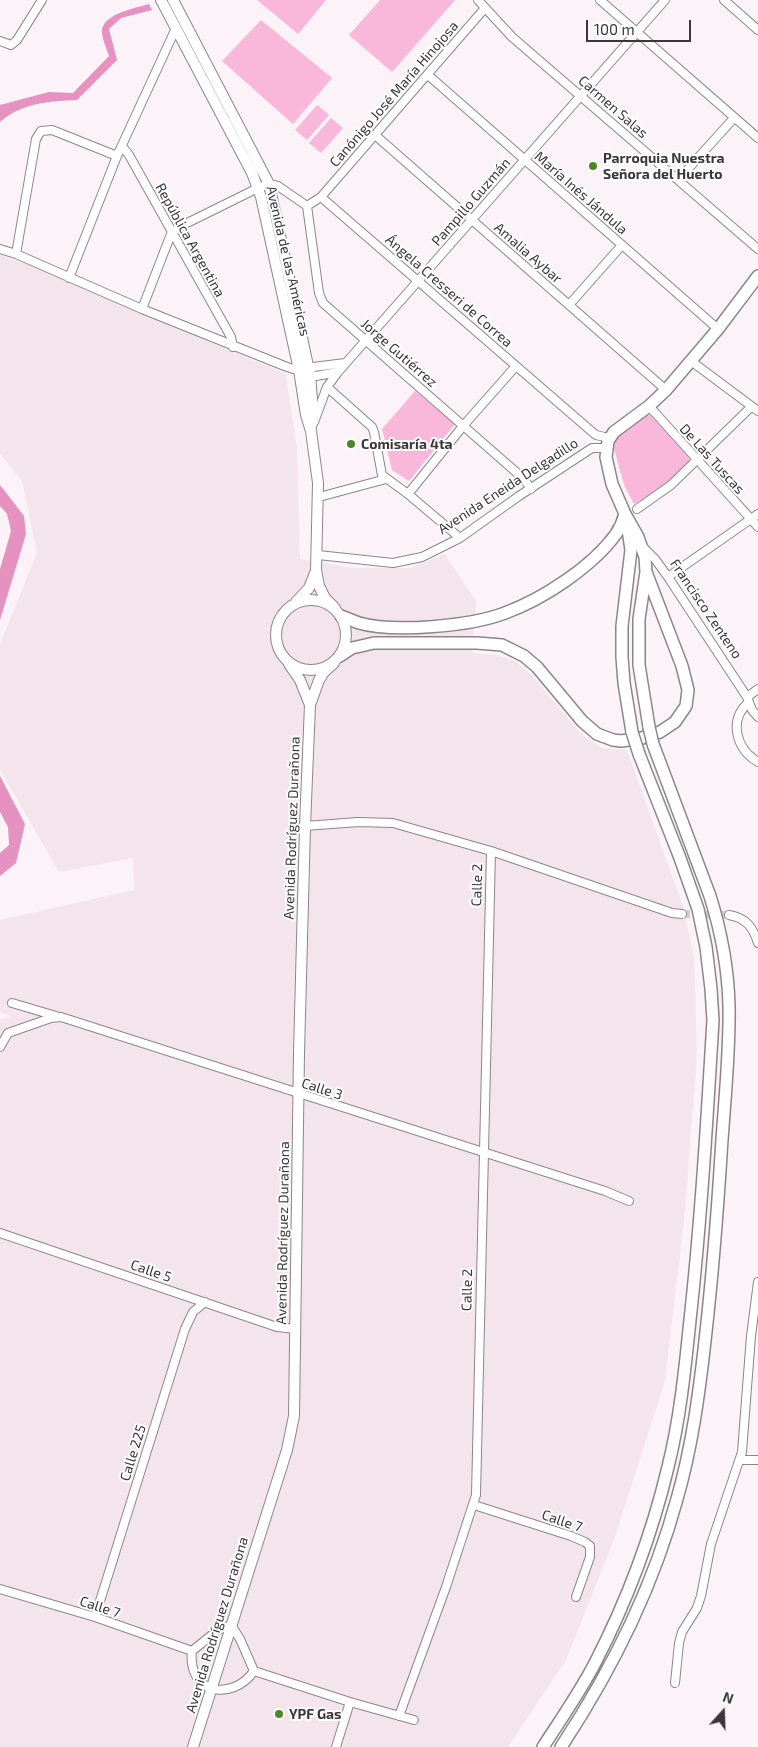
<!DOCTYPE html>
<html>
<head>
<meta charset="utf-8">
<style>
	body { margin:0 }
	#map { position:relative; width:758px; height:1747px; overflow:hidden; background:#fbf3f7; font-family:"Exo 2",sans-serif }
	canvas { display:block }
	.north { position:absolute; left:698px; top:1687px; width:50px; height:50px; -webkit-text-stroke:4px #fff; paint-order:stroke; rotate:20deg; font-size:14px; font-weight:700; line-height:20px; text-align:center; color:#3a3738 }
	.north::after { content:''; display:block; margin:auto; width:18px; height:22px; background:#3a3738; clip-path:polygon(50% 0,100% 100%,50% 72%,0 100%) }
	.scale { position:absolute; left:586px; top:20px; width:105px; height:22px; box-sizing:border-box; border:2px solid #3a3738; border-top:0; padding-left:6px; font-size:15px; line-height:18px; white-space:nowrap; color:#3a3738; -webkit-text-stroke:4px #fff; paint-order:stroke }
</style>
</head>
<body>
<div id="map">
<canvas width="758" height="1747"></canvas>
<div class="north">N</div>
<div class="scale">100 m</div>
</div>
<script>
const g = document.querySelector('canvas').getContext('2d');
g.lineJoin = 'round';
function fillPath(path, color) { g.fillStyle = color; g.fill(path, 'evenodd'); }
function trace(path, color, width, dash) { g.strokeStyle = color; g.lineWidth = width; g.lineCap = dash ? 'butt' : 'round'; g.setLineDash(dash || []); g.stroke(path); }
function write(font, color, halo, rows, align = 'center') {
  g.font = font + ' "Exo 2",sans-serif'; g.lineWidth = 4; g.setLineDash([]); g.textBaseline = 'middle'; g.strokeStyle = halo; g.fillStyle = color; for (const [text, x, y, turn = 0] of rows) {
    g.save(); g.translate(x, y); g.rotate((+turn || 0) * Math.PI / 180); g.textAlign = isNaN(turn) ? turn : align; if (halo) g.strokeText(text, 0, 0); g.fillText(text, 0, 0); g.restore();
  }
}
const built = new Path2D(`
	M0,255L19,261L286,374L297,449L300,559L354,568H410L445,554L476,601L472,653L498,655L516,662L531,674L581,734L602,748L627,750L683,906L694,956L697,1055L685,1211L665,1381L615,1537L566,1660L508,1747H0V1019L12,1017L0,1012V920L134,890L133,858L59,872L0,770V644L37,553L22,481L0,454Z`);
const green = new Path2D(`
	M257,0H326L298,34Z
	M380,0H455L392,72L349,35Z
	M261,20L332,78L293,124L222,61Z
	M317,105L329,115L307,140L295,130Z
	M331,118L343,128L321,153L309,143Z
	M415,391L455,424L409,481L392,470L382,429Z
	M651,415L689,457V464L661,488L634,504L624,485L613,445L616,435L642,416Z`);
const water = new Path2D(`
	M149,4L152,10L121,18L109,29L117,60L77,100C50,101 21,103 0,122V105L49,92L73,93L109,56C107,49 101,37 102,29C106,13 136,8 149,4Z
	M0,485L24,516L26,534L0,620V569L11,531L7,514L0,506Z
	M0,776L25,824L16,863L0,876V853L9,845L8,827L0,812Z`);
const streetTunnel = new Path2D(`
	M682,914L729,915`);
const street = new Path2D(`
	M478,0L512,37L758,249
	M600,0L758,138
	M724,0L758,30
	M0,41L11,45L17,40L42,0
	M428,75L718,329
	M375,135L666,390
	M122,146L129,155L231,337L233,347
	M678,180L734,118
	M321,197L485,8
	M307,206L319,293L323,303L524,479L531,489
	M0,249L16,254L142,309L287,367L316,376L338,372
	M16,254L36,139L41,131L52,130L117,156
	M69,278L117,156L176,28
	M569,305L622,245
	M142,309L171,234L179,227L258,188L269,184L278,186L307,206L321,197L590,430L596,435L609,438
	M691,361L758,411
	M305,368L345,363
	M327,387L372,427L374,432L382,475L408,494L460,538
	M649,406L758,527
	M314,422L327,387L338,372L665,0
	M408,494L463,426L516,366
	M319,497L386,479
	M637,509L671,485L751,407
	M643,547L655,559L668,577L747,697L752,710L758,717
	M318,555L393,563L422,557L460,538L519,496L592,448H606
	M668,577L758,514
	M747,697L758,689
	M749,702C728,720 736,749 758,762
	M305,826L358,822L393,823L491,851L672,913L682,914
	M729,915C746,918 753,927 758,943
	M12,1003L56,1016
	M0,1047L8,1033L51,1018L61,1017L605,1191L629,1201
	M0,1233L277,1327L296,1329
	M740,1460H758
	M474,1505L571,1536L585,1542L590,1546V1557L576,1597
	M0,1589L95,1617L192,1651
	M95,1617L185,1329L193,1312L205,1302
	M254,1671C232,1702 187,1694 192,1651L218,1630L231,1625L240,1639L254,1671L350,1702L414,1720
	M675,1683L679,1643L682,1632L697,1608L701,1596L711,1544L742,1452L751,1336L758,1282
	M399,1716L446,1587L476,1495L491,851
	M336,1747L350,1702`);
const secondary = new Path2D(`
	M161,0L252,173L261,197L299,370L306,415L311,431L318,483L316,570L319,586L325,598L335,608
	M173,0L269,184L310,375L313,412L311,427
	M276 635a35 35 0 1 1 70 0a35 35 0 1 1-70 0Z
	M296,602L309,588L315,573
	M289,664L300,680L310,705
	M193,1747L287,1450L294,1416L299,1053L305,826L310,705L319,680L324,672L334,663`);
const primary = new Path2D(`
	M627,523L631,550L622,626V657L624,683L632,732
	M341,616C347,618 353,621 359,623C394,633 471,626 505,613C543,599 592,567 616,534C620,528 623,521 625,514
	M340,656L352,648L374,643H477L502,645L524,656L537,667L582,721L597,734L613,740L621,741L642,738L660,732L675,722L686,706L688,690L682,666L646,572
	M649,727L639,665V619L646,572L645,557L638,537L625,514L612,484L606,457L608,441L614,432L649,406L666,390L718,329L758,276
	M543,1747C561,1719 580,1692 595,1663C627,1601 652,1534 668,1467C680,1419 685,1369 690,1320C701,1220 707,1120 713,1020L711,989L706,947L698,909L680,858L639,754
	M561,1747C612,1670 653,1587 677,1499C692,1447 699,1394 705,1341C712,1279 717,1218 721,1155C724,1105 730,1055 729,1005C728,968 721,931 710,896L653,744`);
const primaryBridge = new Path2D(`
	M649,727L653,744
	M632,732L639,754`);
const markers = [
	[593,166,5,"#4b8725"],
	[351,444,5,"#4b8725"],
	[279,1714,5,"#4b8725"]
];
const streetNames = [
	["Canónigo José María Hinojosa",394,94,-49],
	["Carmen Salas",613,107,41],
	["María Inés Jándula",581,193,41],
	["Pampillo Guzmán",471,202,-49],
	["República Argentina",190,240,61],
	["Amalia Aybar",528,253,41],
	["Avenida de las Américas",288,261,77],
	["Ángela Cresseri de Correa",449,291,41],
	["Jorge Gutiérrez",399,353,41],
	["De Las Tuscas",712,459,48],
	["Avenida Eneida Delgadillo",508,486,-33],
	["Francisco Zenteno",706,609,56],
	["Avenida Rodríguez Durañona",292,828,-88],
	["Calle 2",477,885,-88],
	["Calle 3",322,1089,18],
	["Avenida Rodríguez Durañona",283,1233,-89],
	["Calle 5",151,1271,19],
	["Calle 2",467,1290,-89],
	["Calle 225",133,1453,-73],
	["Calle 7",562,1521,19],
	["Calle 7",100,1607,18],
	["Avenida Rodríguez Durañona",217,1625,-73]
];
const poiNames = [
	["Parroquia Nuestra",603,158],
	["Señora del Huerto",603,174],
	["Comisaría 4ta",361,444],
	["YPF Gas",289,1714]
];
fillPath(built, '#f4e5ed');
fillPath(green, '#f9b7da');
fillPath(water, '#e592c0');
trace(streetTunnel, '#d4cdd1', 8, [8, 4]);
trace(street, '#8d8689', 10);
trace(secondary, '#8d8689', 12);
trace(primary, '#8d8689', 14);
trace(street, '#fff', 8);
trace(secondary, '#fff', 10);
trace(primary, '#fff', 11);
trace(primaryBridge, '#8d8689', 14, []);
trace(primaryBridge, '#fff', 11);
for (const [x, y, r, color] of markers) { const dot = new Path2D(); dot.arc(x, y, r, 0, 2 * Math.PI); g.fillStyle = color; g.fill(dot); trace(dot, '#fff', 2); }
write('14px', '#3a3738', '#fff', streetNames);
write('bold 14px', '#3a3738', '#fff', poiNames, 'left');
</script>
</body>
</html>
